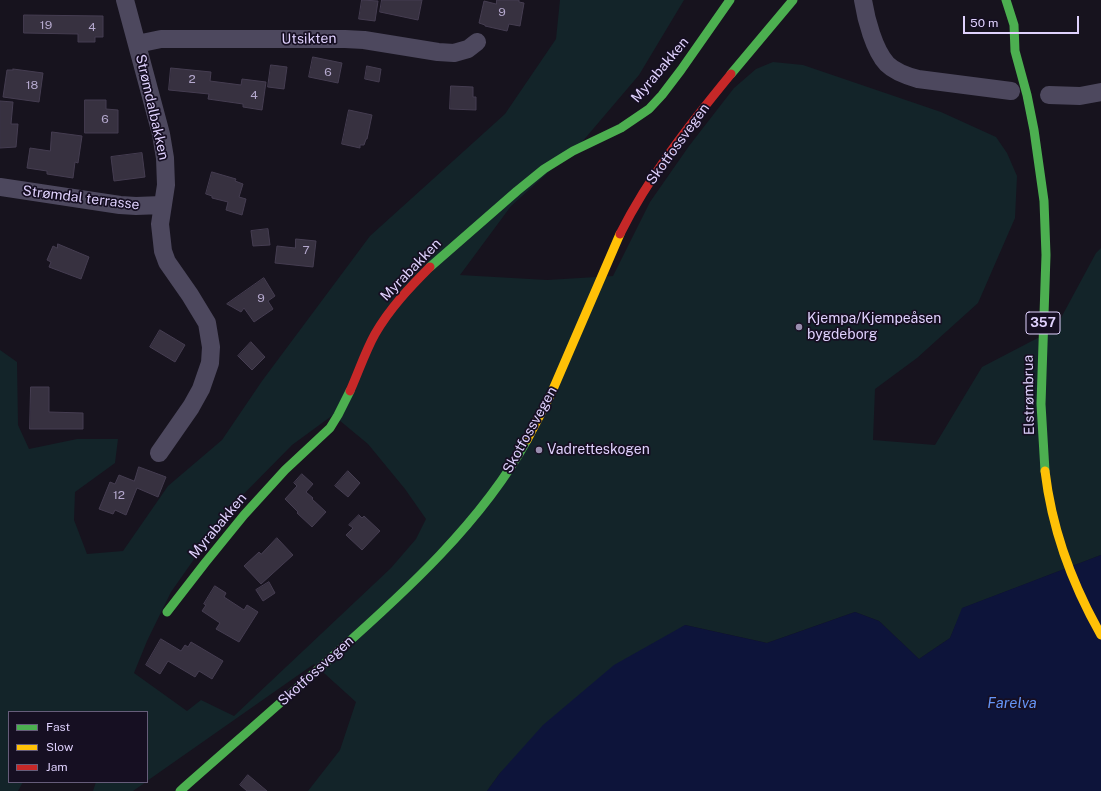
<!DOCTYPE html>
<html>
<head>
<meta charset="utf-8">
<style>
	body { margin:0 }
	#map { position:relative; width:1101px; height:791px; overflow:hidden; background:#17131e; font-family:"Public Sans",sans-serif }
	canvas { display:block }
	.legend { position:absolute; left:8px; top:711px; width:140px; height:72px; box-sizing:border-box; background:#160f22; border:1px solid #665d7a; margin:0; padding:5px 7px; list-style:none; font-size:12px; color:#dfd1fd }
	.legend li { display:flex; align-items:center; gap:8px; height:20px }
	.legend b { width:20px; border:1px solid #665d7a }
	.scale { position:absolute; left:963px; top:16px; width:116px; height:18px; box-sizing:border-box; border:2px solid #dfd1fd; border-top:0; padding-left:5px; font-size:12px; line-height:14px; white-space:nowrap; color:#dfd1fd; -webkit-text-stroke:3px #160f22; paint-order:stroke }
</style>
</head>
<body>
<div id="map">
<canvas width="1101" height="791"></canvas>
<ul class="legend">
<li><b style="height:5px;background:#4caf50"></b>Fast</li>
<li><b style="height:5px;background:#ffc107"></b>Slow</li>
<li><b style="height:5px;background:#c62828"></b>Jam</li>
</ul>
<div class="scale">50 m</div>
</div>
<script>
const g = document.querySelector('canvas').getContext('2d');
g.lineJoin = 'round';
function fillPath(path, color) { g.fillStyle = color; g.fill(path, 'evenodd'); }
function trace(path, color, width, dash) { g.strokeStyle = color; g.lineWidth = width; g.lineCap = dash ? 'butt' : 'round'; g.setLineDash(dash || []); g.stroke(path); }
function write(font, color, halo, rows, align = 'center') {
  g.font = font + ' "Public Sans",sans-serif'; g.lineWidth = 3.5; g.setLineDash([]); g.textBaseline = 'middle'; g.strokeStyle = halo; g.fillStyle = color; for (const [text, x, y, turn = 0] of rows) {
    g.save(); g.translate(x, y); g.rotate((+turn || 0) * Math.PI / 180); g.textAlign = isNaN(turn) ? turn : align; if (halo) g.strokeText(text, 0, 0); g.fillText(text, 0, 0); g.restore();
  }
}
const green = new Path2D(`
	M560,0H684L639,75L582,142L511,206L460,275L547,280L613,276L650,202L689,146L734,88L756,69L773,62L803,65L941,112L996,137L1007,153L1017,176L1015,218L978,303L917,358L875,389L873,440L935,445L982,367L1055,329L1096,253L1101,248V555L963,608L950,638L919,659L879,621L855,612L767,643L685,625L500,773L487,791H308L340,750L356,702L314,664L147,781V712H9V782H23L18,791H0V350L17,362L18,425L29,449L77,439H118L115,463L75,492L74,520L87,554L123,551L168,486L222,440L262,381L370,236L505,114L556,39ZM333,415L368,444L405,489L426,519L416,539L391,568L234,716L201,700L187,711L134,673L147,641L171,592L230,508L292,445Z
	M96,782H146L133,791H93Z`);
const water = new Path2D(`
	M1101,555V791H487L500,773L543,725L614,665L685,625L767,643L855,612L879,621L919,659L950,638L962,608Z`);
const building = new Path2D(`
	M362,0L378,1L375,21L359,19Z
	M382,0H422L418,20L380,12Z
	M497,0H519V2L524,3L520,26L509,24L507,31L485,26V25L479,23L484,1L496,4Z
	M24,15L103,16V37H95V42H78V34L24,33Z
	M313,57L342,63L338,83L309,77Z
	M271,65L287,67L284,89L268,87Z
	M367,66L381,69L379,82L365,79Z
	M171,68L211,72L210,81L241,85L242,79L266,82L262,110L243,107V104L208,99L209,94L169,90Z
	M13,69L43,73L39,102L3,97L7,70H13Z
	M451,86L473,87V97H476V110L450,109Z
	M85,100H106V109L118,110V133H85Z
	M0,101L13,102L11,124H18L16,147L0,148Z
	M349,110L372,115L367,139H366L364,145H360V148L342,144Z
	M52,132L82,136L78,163L75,162L73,178L47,174V171L27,168L30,148L50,151Z
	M142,153L145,177L114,181L111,157Z
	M212,172L236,179L235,181L243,184L239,197L246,199L242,215L226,210L228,202L212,198V196L206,194Z
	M268,229L270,245L253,246L251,231Z
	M296,239L316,241L313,267L275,263L277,246L295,248Z
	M58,244L89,257L81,279L49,267L51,262L47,260L53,246L57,248Z
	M264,278L275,296L268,301L273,309L254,322L244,308L241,312L227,304Z
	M160,330L185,345L175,362L150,347Z
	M251,342L265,357L252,370L238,356Z
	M31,387H49V412L83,413V429H30Z
	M139,467L166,477L158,497L137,488L126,515L115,510L113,514L99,509L110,482L115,484L119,475L134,481Z
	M348,471L360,483L348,497L335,486Z
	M302,474L313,484L306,492L313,498L312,499L326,512L312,527L297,513L298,512L285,499L297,486L294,483Z
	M359,515L362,518L364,516L380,531L362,550L346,535L353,528L349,525Z
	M277,538L293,555L261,584L244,566L259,552L261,554Z
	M269,582L275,593L263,601L256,590Z
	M215,586L226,593L224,597L244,610L247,605L258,612L239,642L216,629L220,623L202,611L206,605L204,604Z
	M161,639L181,651L185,645L188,647L191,642L223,661L212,679L199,671L195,677L168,661L160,674L146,665Z
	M248,775L267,791H247L240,785Z`);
const street = new Path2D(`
	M125,0L161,134L165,158L166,185L160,224L163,251L167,262L190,295L207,323L211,347L210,363L201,389L191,407L159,453
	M863,0C866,19 874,50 887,64C895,72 907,76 918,79L1011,91
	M137,44L161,39H345L364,40L438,52L454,53L468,49L477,42
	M1049,95L1080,96L1101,92
	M0,187L120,205L136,206L162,205`);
const fast = new Path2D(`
	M1006,0L1014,25L1015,51L1027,95L1034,130L1044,201L1046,255L1041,404L1045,471
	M731,74L793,0
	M430,267L517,191L544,169L573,151L621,128L649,109L662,95L681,70L730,0
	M167,612L205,563L244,515L285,470L330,428L338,415L350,391
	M180,791C231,746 283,701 334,655C404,593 482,522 527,440`);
const slow = new Path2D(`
	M527,440L551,394L620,234
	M1045,471C1052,530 1072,584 1101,635`);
const jam = new Path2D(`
	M620,234C649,176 690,124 731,74
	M350,391C359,371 365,352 375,334C390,308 410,287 430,267`);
const markers = [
	[799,327,4,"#998eaf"],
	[539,450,4,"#998eaf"]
];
const numberNames = [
	["9",502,12],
	["19",46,25],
	["4",92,27],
	["6",328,72],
	["2",192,79],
	["18",32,85],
	["4",254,95],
	["6",105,119],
	["7",306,250],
	["9",261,298],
	["12",119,495]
];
const shields = [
	[1043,323,34]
];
const shieldNames = [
	["357",1043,323]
];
const streetNames = [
	["Utsikten",309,39,-1],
	["Myrabakken",660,70,-50],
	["Strømdalbakken",152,107,77],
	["Skotfossvegen",678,144,-54],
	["Strømdal terrasse",81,198,7],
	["Myrabakken",411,270,-46],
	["Elstrømbrua",1029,395,-91],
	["Skotfossvegen",530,430,-61],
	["Myrabakken",218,526,-50],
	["Skotfossvegen",316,671,-42]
];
const poiNames = [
	["Kjempa/Kjempeåsen",807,319],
	["bygdeborg",807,335],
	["Vadretteskogen",547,450]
];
const waterNames = [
	["Farelva",1012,703]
];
fillPath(green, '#132429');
fillPath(water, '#0d143a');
fillPath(building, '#373140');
trace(building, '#453d51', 1);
trace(street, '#4d485e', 18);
trace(fast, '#4caf50', 9);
trace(slow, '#ffc107', 9);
trace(jam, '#c62828', 9);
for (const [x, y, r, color] of markers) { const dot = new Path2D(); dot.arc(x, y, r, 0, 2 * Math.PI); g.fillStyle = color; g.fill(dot); trace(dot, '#160f22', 1.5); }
write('12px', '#b5a9ce', null, numberNames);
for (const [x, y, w] of shields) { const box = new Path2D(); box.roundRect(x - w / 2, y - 11, w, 22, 3); g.fillStyle = '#160f22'; g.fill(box); trace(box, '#dfd1fd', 1); }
write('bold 13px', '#dfd1fd', null, shieldNames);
write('14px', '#dfd1fd', '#160f22', streetNames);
write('14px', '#dfd1fd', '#160f22', poiNames, 'left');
write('italic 15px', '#6595f7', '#160f22', waterNames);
</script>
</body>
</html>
